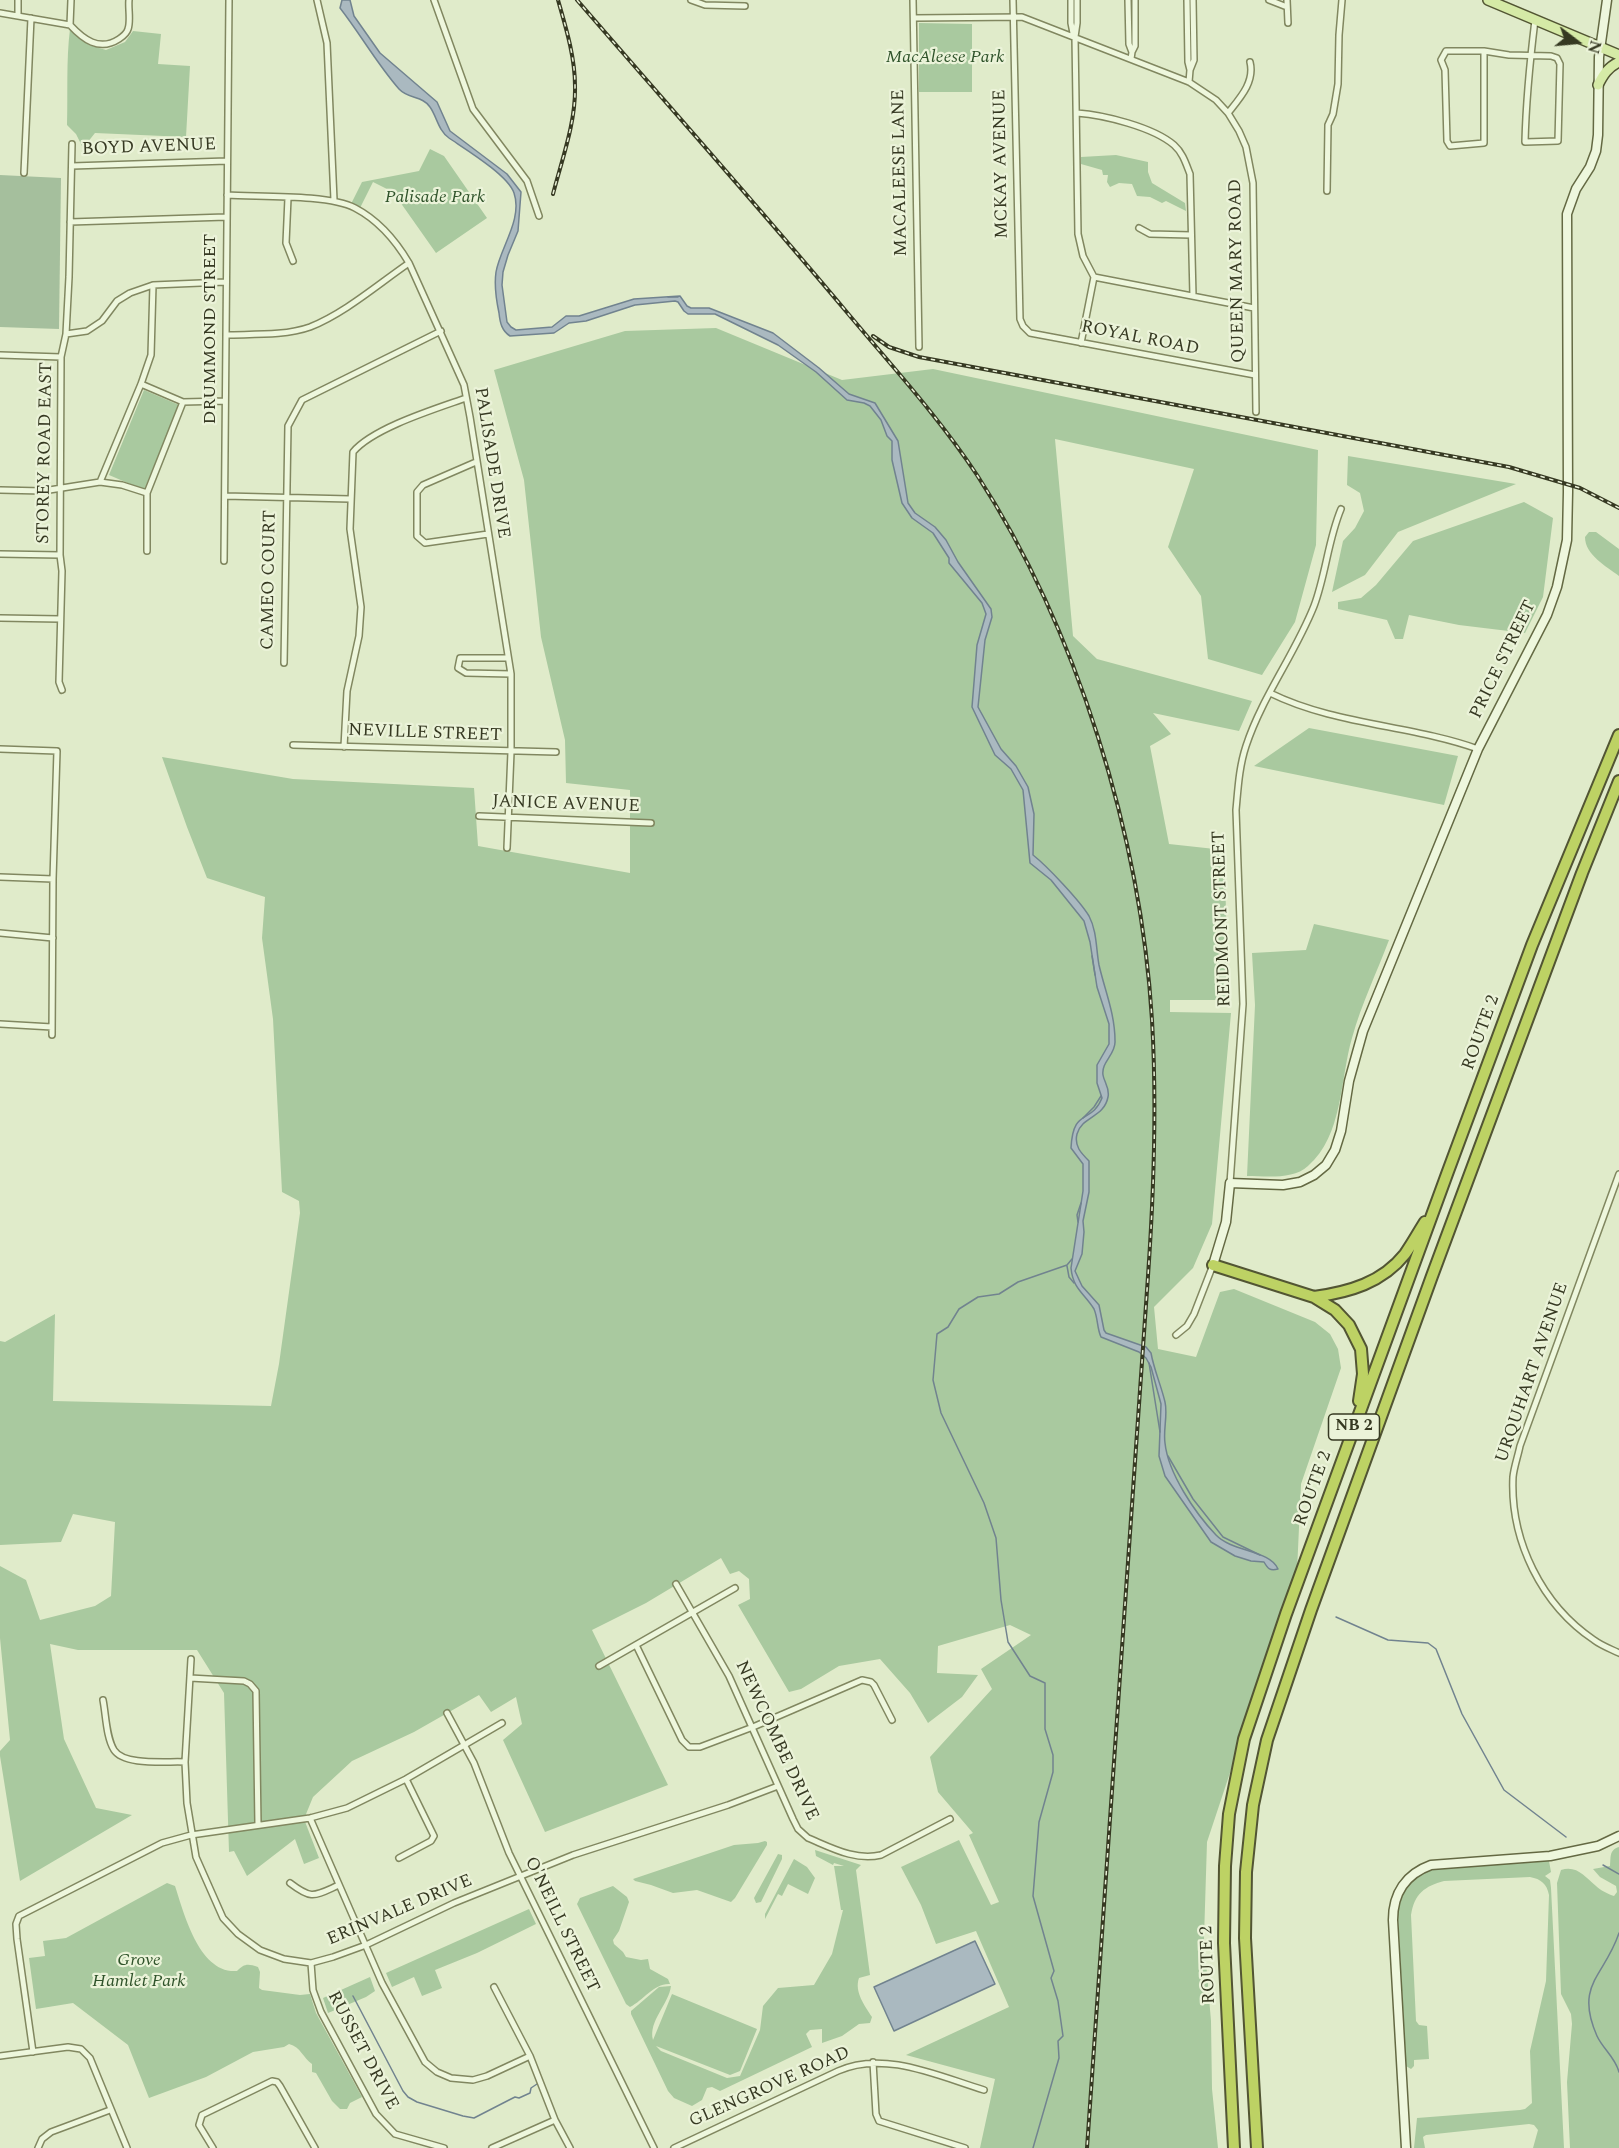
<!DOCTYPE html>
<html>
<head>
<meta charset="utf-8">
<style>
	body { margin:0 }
	#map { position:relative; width:1619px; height:2148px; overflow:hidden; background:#e0ebca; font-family:Spectral,serif }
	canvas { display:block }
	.north { position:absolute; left:1547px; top:12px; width:60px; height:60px; -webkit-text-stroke:4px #ebf3d9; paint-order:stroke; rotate:106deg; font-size:16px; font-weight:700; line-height:24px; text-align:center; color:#363922 }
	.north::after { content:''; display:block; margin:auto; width:21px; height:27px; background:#363922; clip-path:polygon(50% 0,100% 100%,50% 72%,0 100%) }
</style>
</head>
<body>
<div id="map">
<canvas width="1619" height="2148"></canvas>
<div class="north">N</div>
</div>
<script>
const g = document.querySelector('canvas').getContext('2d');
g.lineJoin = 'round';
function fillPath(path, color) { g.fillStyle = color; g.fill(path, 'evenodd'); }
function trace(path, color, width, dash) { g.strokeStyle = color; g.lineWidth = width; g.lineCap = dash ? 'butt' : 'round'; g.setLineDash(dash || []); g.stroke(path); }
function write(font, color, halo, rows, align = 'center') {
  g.font = font + ' Spectral,serif'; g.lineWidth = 4.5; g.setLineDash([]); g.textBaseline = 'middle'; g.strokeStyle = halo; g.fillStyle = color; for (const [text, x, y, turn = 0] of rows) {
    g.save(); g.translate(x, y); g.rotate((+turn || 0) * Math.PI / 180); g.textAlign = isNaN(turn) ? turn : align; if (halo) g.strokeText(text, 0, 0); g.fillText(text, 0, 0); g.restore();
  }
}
const green = new Path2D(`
	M919,23L972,24V92H919Z
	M70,29L89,45L106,50L125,42L133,31L161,34L158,64L190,66L186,137L95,133L83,148L76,134L67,125C68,93 66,61 70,29Z
	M430,149L444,156L487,218L436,253L393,192L373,182L360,208L351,204L362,182L419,171Z
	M1116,155L1148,162V172L1152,183L1185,203L1186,211L1166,201L1162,203L1150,197L1137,196L1132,184L1119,183L1110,187L1107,182L1108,175H1103L1102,170L1081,164V157Z
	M716,328L842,380L933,369L1318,450L1316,545L1295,622L1262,675L1208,659L1201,596L1168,547L1194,469L1055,439L1073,636L1097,659L1252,701L1239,731L1153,713L1171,734L1150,746L1169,844L1224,850L1229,1000H1170V1012L1231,1013L1212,1224L1193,1268L1154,1307L1158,1349L1196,1357L1220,1292L1234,1289L1315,1322L1330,1334L1338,1349L1341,1368L1301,1484L1297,1571L1207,1842L1204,1938L1211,2021L1212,2089L1218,2148H980L995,2079L906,2055L1009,2007L976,1931L936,1944L921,1905L901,1867L959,1840L991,1905L999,1902L969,1835L973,1833L938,1792L930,1757L992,1689L981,1669L1031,1635L1010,1625L938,1646L937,1673L978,1675L962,1697L928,1723L910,1693L880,1659L839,1666L801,1689L789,1692L738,1605L750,1599L749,1579L739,1571L730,1574L721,1558L646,1603L592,1630L668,1785L545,1832L503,1740L522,1724L516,1697L491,1712L479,1695L414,1732L352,1761L313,1797L304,1819L319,1858L304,1864L295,1839L247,1876L234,1851L229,1852L224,1693L197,1650H78L50,1644L64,1739L96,1808L132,1815L20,1881L0,1756V1751L10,1740L0,1638V1566L26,1580L40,1620L95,1606L111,1596L115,1522L73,1514L61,1542L0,1545V1341L5,1342L55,1314L53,1401L271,1406L279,1364L300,1213L299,1201L282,1192L273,1019L262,938L265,897L207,878L187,827L162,757L293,779L474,788L478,846L630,873V790L566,783L565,740L541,637L524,480L494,370L625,331Z
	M144,390L179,405L144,490L109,475Z
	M1348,456L1516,484L1398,532L1365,575L1332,592L1343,541L1355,528L1364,511L1360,493L1347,485Z
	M1524,502L1553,518L1543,597L1525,633L1459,625L1409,615L1403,639H1395L1387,620L1338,609V602L1361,598L1376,585L1413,541Z
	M1589,532H1596L1619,549V576C1606,566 1585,555 1585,537Z
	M1309,728L1458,756L1444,805L1254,766Z
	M1314,924L1389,940C1377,972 1361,1005 1352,1038C1340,1079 1343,1136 1308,1166C1293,1180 1266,1176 1247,1176L1255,1005L1252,953L1306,950Z
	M765,1841L767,1842V1845L735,1898L731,1902L697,1890L673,1893L651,1885L635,1881L633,1879L734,1845L758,1843Z
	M1619,1847V2148H1570L1567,2082L1572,2024L1571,2014L1561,1994L1557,1883L1561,1870C1577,1865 1585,1877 1596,1886C1600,1890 1608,1894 1614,1896L1617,1892L1616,1886L1600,1877L1593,1869L1610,1866C1611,1857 1609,1850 1619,1847Z
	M815,1850L861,1865L856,1870L870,1975L859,1978C854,1992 865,2006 872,2017L870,2023L859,2024L842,2036L822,2043V2029L810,2030L806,2034L812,2047L720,2091L712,2087L707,2088L702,2100L692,2106L674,2098L668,2091L631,2014V2011L659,1987L671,1986C669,2004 648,2021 653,2040L672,1994L757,2029L740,2071L730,2075L656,2046L661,2051L727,2078L740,2076L760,2030L763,2006L778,1988L814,1985L832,1954L843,1910H841L834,1866H844L834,1863L833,1865L816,1856Z
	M778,1854L782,1855V1859L761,1902L756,1903L754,1898Z
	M794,1859L807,1867L815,1878L808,1894L788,1884L782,1896L778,1894L765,1919V1914Z
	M1549,1861L1551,1872L1545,1876L1550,1880L1551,1888L1564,2148H1533L1538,2130L1534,2125L1529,2124L1426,2135L1423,2137L1425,2148H1414L1417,2118L1520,2110L1525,2109L1532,2103L1530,2051L1546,1981L1549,1895C1547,1884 1541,1879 1530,1877L1444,1881C1425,1886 1414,1894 1411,1915L1416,2021L1419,2025L1427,2026L1429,2059L1414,2060V2066L1411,2069L1406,2066L1398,1915C1404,1864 1443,1867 1483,1865C1505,1864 1527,1863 1549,1861Z
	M167,1883L175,1886C184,1913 199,1974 237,1971C244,1964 247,1963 258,1967L260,1972L259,1988L262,1990L300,1995L310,1994L316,2013L362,2097L350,2103L347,2109H340L332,2101L316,2073L312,2072V2064C303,2058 301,2047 289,2044L284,2047L253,2052L206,2077L149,2098L128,2045L73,2003L36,2009L29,1958L45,1956L43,1941L66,1938Z
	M613,1886L627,1897L629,1902L619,1931L613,1940L614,1944L623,1952L626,1957L641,1960L648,1959L650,1969L668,1979L670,1984C654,1983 644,2000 630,2007L626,2004L577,1904L580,1898Z
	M529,1909L536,1924L477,1953L435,1970L442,1988L422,1996L414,1977L392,1987L386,1973Z
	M370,1977L375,1991L366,1997L328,2013L323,1998Z`);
const cemetery = new Path2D(`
	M0,175L61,178L59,329L0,327Z`);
const water = new Path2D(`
	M342,0H350L354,16L380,53L437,102L450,131L507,174L521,192L518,231L508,255L503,272L502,285L507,322L511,327L516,330L552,327L566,316H579L634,299L680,296L687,306L691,308H709L773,333L819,368L849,394L875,403L898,441L908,503L915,513L935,527L946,540L958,562L991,609L992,617L985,640L978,707L1001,749L1016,766L1028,787L1034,814L1033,855C1047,866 1080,901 1089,916C1097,931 1096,949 1099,965C1105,991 1115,1014 1115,1041C1116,1054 1101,1062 1103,1075C1104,1082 1110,1088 1108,1097C1104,1118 1082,1116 1077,1134C1074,1146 1081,1153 1089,1161V1192L1083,1221L1084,1232L1082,1254L1075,1271L1082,1286L1099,1305L1104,1330L1106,1333L1146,1347L1151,1353C1154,1370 1161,1385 1165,1402C1168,1415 1163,1430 1165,1443C1168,1473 1195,1513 1216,1535C1232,1552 1270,1550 1278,1569C1270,1571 1268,1569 1264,1562L1251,1561L1235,1556L1211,1542L1165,1476L1159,1456L1161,1404L1151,1367L1146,1358L1139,1352L1101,1337C1097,1329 1098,1318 1094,1309C1084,1293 1073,1289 1071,1268L1083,1191V1164L1071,1148C1073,1107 1091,1125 1102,1098L1097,1083V1065L1109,1044V1024L1097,987L1090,942L1084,921L1051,880L1030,863L1023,790L1011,769L995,755L972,707L977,645L986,614L982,603L949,563V558L933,533L912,518L902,503L892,460V441L887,436L881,420L870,406L864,403L847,400L816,372L778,345L715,314H688L684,311L678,302L675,301L635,305L586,321L569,323L554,333L510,336C502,331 500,323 499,313C496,299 494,286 496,272C500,248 523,219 514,193C508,175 465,149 449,138C438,130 437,117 430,107C423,96 408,99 399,89C377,64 361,35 340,8Z
	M975,1941L995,1984L894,2031L874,1987Z`);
const stream = new Path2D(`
	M668,297H678
	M1092,956L1095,975
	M1083,1118L1094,1107L1101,1096
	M1078,1222L1077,1215L1081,1203
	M1067,1265L1072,1259
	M1067,1266L1069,1277L1074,1283
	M1149,1363L1160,1432
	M1168,1456L1193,1499L1223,1537L1260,1555
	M1336,1617L1388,1640L1428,1643L1436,1649L1462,1714L1504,1790L1566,1837
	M1603,1865L1619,1874
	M1619,1933C1605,1976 1574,1984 1597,2036C1603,2049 1615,2057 1619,2072
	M353,1996L403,2091L408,2097L417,2102L463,2116L474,2118L511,2099L515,2097L519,2098L530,2093L531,2088L537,2084
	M1033,2148L1059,2058L1058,2041L1063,2036L1058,2001L1051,1978L1054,1971L1033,1896L1039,1822L1053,1772V1755L1045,1729V1683L1030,1676L1008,1642L1001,1600L996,1538L984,1503L941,1413L933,1380L937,1334L948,1327L959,1309L978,1297L999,1294L1018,1282L1067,1265`);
const street = new Path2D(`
	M317,0L327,43L334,200
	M434,0L473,109L527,181L539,216
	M691,0L705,5L745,6
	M913,0L919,347
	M1013,0L1020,319L1023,326L1030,333L1255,375
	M1071,0V23L1073,33
	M1077,0V23L1075,37L1078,234L1083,256L1094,277L1081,343
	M1128,0L1129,44L1132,52
	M1187,0L1188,62L1190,70
	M1269,0L1287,7
	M1287,0L1288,23
	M0,13L70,25
	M18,16V0
	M914,18L1022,17L1189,82L1216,100L1228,113L1239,131L1246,147L1253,183L1256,412
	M70,25C83,39 99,52 119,39C122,37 127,33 128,29C131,21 128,8 129,0
	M70,25L71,0
	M1484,51V143L1450,146L1447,141L1445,70L1441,60L1446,51H1484L1509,55L1551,56L1557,58L1560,64L1558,141L1525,142C1526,101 1530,61 1535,20
	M1131,59L1132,52L1135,46V0
	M1189,82L1190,70L1194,60L1193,0
	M1077,113C1104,115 1153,127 1174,145C1183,153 1186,164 1190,174L1193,296
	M1228,113C1240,98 1255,82 1250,62
	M72,166L227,161
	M24,173L31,18
	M1327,191L1328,125L1333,114L1338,84L1339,35L1342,0
	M227,195C259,197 329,194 355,208C378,220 396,241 409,263L464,385L470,417L511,674V752L507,848
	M288,198L286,243L293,261
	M70,222L226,217
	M1139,228L1150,234L1191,235
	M1094,277L1254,308
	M66,334L87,331L102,321L117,301L130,293L153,285L225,282
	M226,335C253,334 285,336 310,327C345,313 377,285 409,263
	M0,355L61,357
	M141,384L183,402L225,401
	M476,462L423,485L417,492V536L425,543L488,534
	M100,482L141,384L151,355L153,285
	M0,490L43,491L100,482L122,485L147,493
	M225,496L350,499
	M147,551V493L183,402
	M0,554L60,555
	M224,561L229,0
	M0,618L60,619
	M508,658H460L458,668L466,673L511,674
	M284,663L288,426L302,400L441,331
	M62,690L59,682L62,571L60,555L61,357L66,334L69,277L72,144
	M1270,693C1335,725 1411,725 1478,749
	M293,745L556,752
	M344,747L347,691L359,636L361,607L350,529L353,452C373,428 435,409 466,398
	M0,749L57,751L53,879L52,1035
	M479,816L651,823
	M0,877L53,879
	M0,933L53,938
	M0,1024L52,1027
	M1619,1174L1520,1446C1518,1456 1514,1467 1513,1477C1510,1541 1542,1605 1594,1640C1602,1646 1611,1649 1619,1653
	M1230,1183L1243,1004L1236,810C1238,789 1239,767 1246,746C1262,697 1295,654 1314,606C1326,574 1328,540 1341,509
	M1176,1335L1187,1326L1194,1314L1213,1265
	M676,1584L729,1676L793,1819L798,1829L808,1838C832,1848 855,1861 881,1855L950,1819
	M636,1645L682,1740L689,1747H700L753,1727L862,1680L871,1682L874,1685L892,1720
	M191,1659L185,1762L187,1803L196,1857L223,1918L238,1934L260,1950L284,1959L311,1963L333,1957L366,1945L454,1903L573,1855L728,1805L778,1786
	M599,1666L735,1588
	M190,1678L244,1681L250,1684L256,1691L258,1825
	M103,1700C106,1715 106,1737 114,1750C124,1766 167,1761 185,1762
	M447,1713L474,1763L509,1853L654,2148
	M310,1818L382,1983L425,2062L437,2072L451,2078L473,2080L487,2076L530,2056
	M399,1858L431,1841L434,1836L406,1779
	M290,1883C312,1900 314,1896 339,1885
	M311,1963L313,1990L321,2012L376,2114L395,2134L444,2148
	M494,1987L530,2056L555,2120L570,2148
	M33,2052L17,1939L16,1924L19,1916L162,1843L191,1835L310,1818L347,1808L406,1779L502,1723
	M0,2056L68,2047L81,2049L90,2058L127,2148
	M873,2062L876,2114L879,2121L965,2148
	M38,2148L42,2139L51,2132L110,2110
	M213,2148L199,2125L202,2115L272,2081L277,2082L280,2086L315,2148
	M492,2148L555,2120
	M674,2148L838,2071C884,2050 938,2076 984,2090`);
const secondary = new Path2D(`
	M1213,1265L1226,1222L1230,1183L1283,1185L1300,1182L1314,1175L1326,1165L1335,1150L1341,1131L1349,1081L1363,1031L1478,749L1547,615L1557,587L1567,540L1568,492L1567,214L1576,189L1590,167L1596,151L1598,135L1599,57L1607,0
	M1406,2148L1393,1920C1393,1893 1406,1874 1431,1865L1550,1856L1598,1846L1619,1836`);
const primary = new Path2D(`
	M1488,0L1619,55
	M1598,85C1603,75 1608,67 1619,62`);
const highway = new Path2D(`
	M1213,1265L1314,1297L1335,1310L1349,1325L1361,1349L1363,1374L1359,1401
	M1314,1297C1349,1292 1382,1283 1405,1254C1412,1244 1418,1233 1425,1222
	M1234,2148L1224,1943L1225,1866L1229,1814L1244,1739L1286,1614L1447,1174L1532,945L1619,735
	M1257,2148L1245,1938L1246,1872L1253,1805L1267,1740L1311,1610L1432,1276L1582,873L1619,781`);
const rail = new Path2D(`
	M577,0C666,103 757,205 845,310C890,364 938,416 977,475C1077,629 1141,837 1152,1020C1157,1105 1154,1190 1148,1276L1087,2148
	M553,194C562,159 576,122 575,86C575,57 566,28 558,0
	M873,336L889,347L919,357L1509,467L1580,488L1619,508`);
const shields = [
	[1354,1427,51]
];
const shieldNames = [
	["NB 2",1354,1427]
];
const parkNames = [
	["MacAleese Park",945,58],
	["Palisade Park",435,198],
	["Grove",139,1961],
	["Hamlet Park",139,1982]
];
const streetNames = [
	["BOYD AVENUE",149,148,-2],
	["MCKAY AVENUE",1002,164,-91],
	["MACALEESE LANE",901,173,-91],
	["QUEEN MARY ROAD",1238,271,-91],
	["DRUMMOND STREET",211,329,-90],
	["ROYAL ROAD",1140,339,11],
	["STOREY ROAD EAST",46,453,-89],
	["PALISADE DRIVE",491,463,81],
	["CAMEO COURT",270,580,-89],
	["PRICE STREET",1504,660,-64],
	["NEVILLE STREET",425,734,2],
	["JANICE AVENUE",566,805,2],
	["REIDMONT STREET",1223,919,-92],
	["ROUTE 2",1482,1033,-70],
	["URQUHART AVENUE",1533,1373,-71],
	["ROUTE 2",1314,1489,-70],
	["NEWCOMBE DRIVE",776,1741,65],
	["ERINVALE DRIVE",400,1911,-23],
	["O'NEILL STREET",561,1925,64],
	["ROUTE 2",1209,1965,-92],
	["RUSSET DRIVE",362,2051,62],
	["GLENGROVE ROAD",770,2088,-24]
];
fillPath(green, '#a9c99f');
fillPath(cemetery, '#a5bf9d');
fillPath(water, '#aab9c0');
trace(water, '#71838f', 1.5);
trace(stream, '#71838f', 1.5);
trace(street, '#818760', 8);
trace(secondary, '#646943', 11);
trace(primary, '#525533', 12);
trace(highway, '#525533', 14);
trace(street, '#eef7dd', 5);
trace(secondary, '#eef7dd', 8);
trace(primary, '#d5eaa6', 9);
trace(highway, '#bdd264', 10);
trace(rail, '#363922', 4);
trace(rail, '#ebf3d9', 1.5, [4.5]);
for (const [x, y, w] of shields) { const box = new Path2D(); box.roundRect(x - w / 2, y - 13, w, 26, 4.5); g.fillStyle = '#ebf3d9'; g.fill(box); trace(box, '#363922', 1.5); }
write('bold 16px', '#363922', null, shieldNames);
write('italic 18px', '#2f532a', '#ebf3d9', parkNames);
write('18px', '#363922', '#ebf3d9', streetNames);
</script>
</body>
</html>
